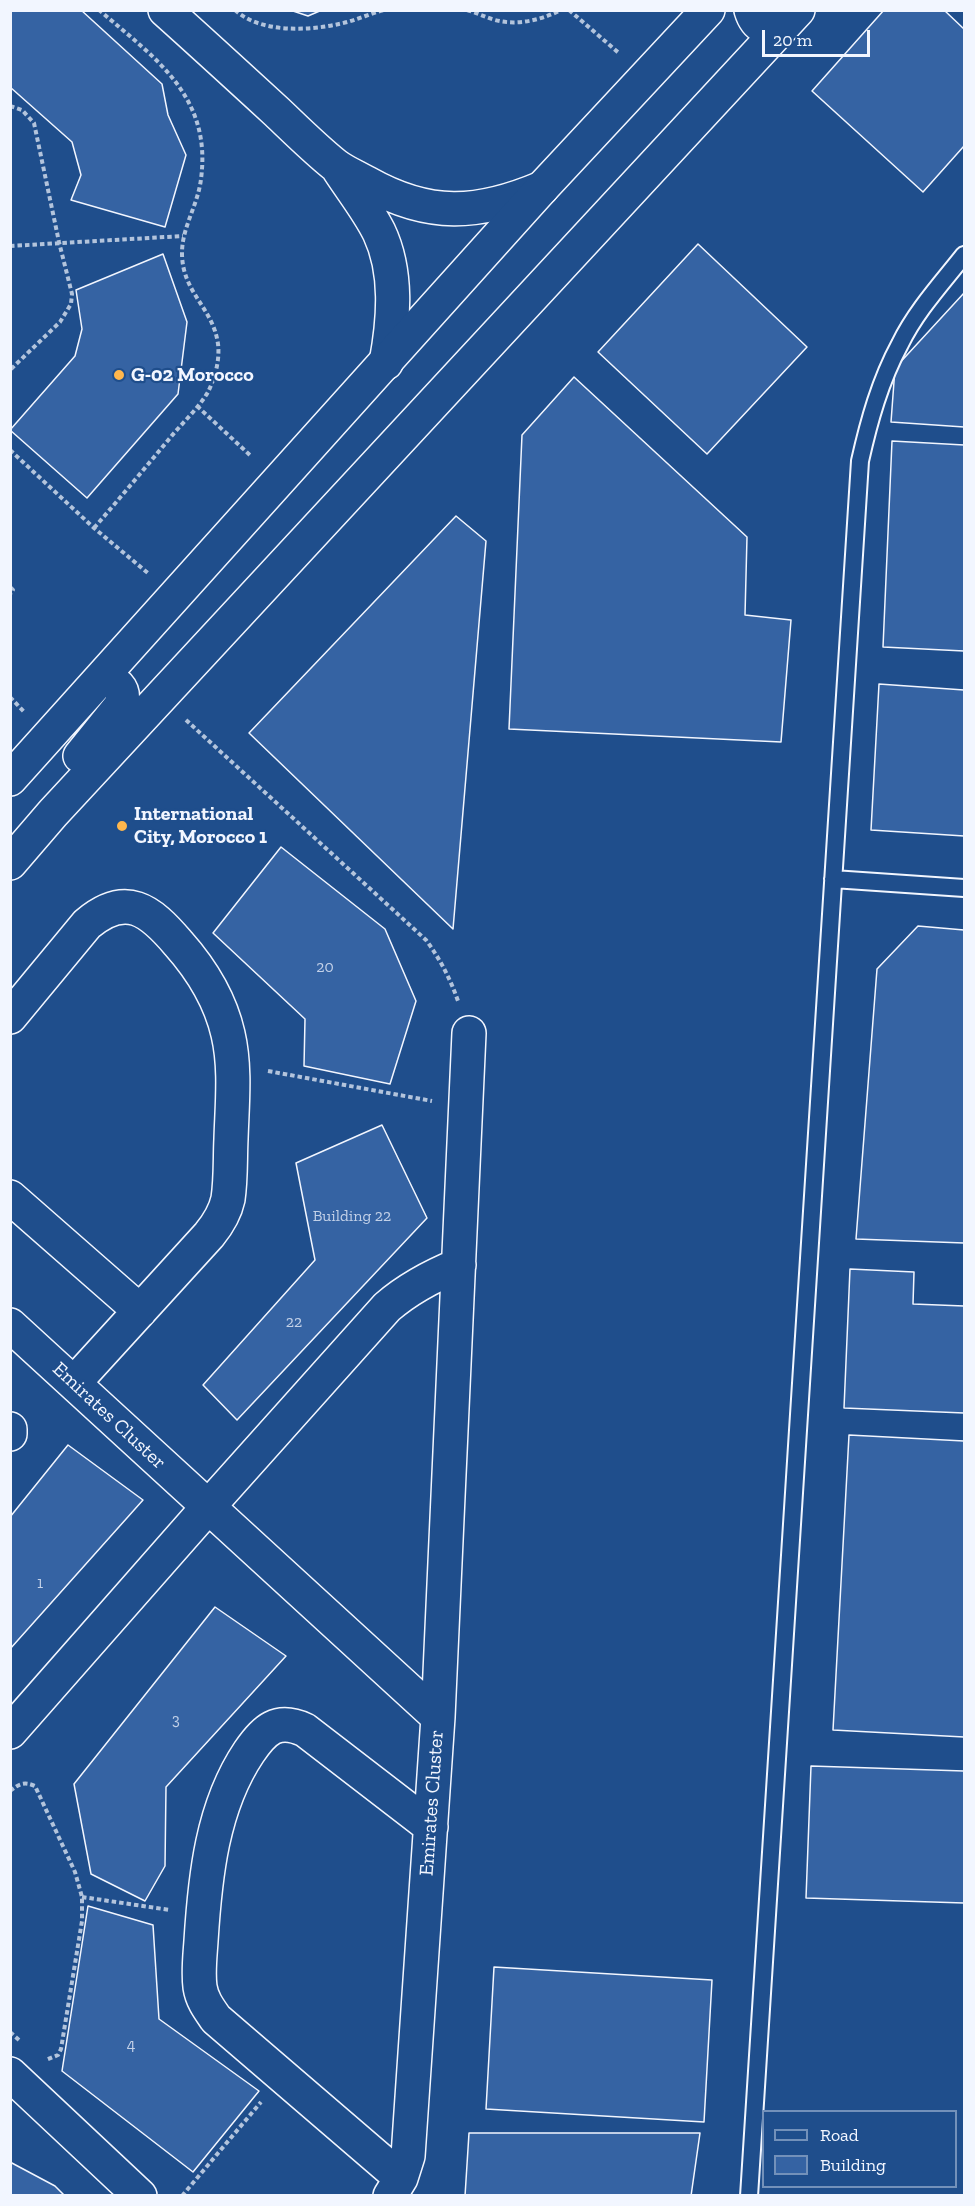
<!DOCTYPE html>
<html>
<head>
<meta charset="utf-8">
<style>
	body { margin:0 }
	#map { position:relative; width:975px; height:2206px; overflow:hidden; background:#1f4e8c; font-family:"Zilla Slab",serif }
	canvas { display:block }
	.frame { position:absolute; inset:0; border:12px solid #f2f6ff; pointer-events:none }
	.legend { position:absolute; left:762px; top:2110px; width:195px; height:78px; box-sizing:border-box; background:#1f4e8c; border:2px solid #7391ba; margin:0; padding:8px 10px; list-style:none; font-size:18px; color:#f2f6ff }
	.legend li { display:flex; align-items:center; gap:12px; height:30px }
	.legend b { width:30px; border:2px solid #7391ba }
	.scale { position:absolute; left:762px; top:30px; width:108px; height:27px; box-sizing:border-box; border:3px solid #f2f6ff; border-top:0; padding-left:8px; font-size:18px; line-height:21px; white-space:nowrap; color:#f2f6ff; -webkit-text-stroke:4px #1f4e8c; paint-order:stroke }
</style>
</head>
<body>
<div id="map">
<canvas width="975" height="2206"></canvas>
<div class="frame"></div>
<ul class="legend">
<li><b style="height:8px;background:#1f4e8c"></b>Road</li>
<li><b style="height:16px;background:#3563a3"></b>Building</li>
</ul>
<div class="scale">20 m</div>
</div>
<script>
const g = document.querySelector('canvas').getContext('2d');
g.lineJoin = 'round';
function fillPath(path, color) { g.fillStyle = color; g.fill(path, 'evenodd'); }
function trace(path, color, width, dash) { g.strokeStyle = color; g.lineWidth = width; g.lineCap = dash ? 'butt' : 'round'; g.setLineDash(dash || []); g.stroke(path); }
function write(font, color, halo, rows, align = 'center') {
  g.font = font + ' "Zilla Slab",serif'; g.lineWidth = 4.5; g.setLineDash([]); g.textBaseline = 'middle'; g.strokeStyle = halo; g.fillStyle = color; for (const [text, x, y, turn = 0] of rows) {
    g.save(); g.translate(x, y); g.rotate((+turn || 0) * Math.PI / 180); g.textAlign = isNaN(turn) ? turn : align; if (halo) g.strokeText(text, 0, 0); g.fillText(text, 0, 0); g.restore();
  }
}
const building = new Path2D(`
	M10,10H81L162,84L168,115L186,155L165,227L71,200L81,175L72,142L10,87Z
	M290,10H322L308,16Z
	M884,10H944L964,29V146L923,192L812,91Z
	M698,244L807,347L707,454L598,352Z
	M163,254L187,322L178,394L87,498L10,430L75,356L82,329L76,290Z
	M964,293V427L891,422L895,368Z
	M574,377L747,537L745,615L791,620L781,742L509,729L522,435Z
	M892,441L964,445V651L883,647Z
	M456,516L486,541L453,929L249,733Z
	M879,684L964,690V836L871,830Z
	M281,847L385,929L416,1001L390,1084L304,1066L305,1019L213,933Z
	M918,926L964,930V1243L856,1239L877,969Z
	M382,1125L427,1218L237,1420L203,1385L315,1260L296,1163Z
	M850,1269L914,1272L913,1304L964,1306V1413L844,1408Z
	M849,1435L964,1441V1737L833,1730Z
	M68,1445L143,1500L10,1649V1517Z
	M215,1607L286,1656L166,1787L165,1866L145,1901L91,1874L74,1784Z
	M811,1766L964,1771V1903L806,1898Z
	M88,1906L153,1925L159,2019L259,2091L193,2172L62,2071Z
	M494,1967L712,1980L704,2122L486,2109Z
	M469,2133H700L691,2196H465Z
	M10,2162L55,2186L65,2196H10Z`);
const path = new Path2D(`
	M235,10C260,33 307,31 339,24C354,21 369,14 384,10
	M467,10C477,13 485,17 495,20C517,26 541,20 561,10
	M569,10L620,54
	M10,106L22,110L34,123L59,242L72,294L71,304L60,322L10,370
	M10,246L183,236
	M197,406L252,457
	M10,450L94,528L149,574
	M94,528C120,498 145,468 170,438C182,423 198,409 208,392C215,378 220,360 218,344C213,307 182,293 182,253C182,227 198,205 201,179C212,96 155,58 99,10
	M10,587L13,590L10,594
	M10,697L25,713
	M186,720L426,940C440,959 450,978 458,1001
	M268,1071L432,1101
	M10,1791C19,1784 24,1781 35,1786L75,1872L82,1897V1921L61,2049L58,2055L46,2060
	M82,1897L170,1910
	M10,2032L19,2040
	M182,2196L261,2102`);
const lane = new Path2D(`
	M833,879L964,888
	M749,2196L860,461C869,421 880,381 900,344C916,311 942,283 964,255`);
const street = new Path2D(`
	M165,10C203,44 240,78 277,112C296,130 315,149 335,165C344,172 356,177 367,183C429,218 478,215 542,188
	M339,170C352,190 368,210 379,232C398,272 394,320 386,363
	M10,1017L87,924C126,891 150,910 178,943C202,970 220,999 228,1034C236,1068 232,1105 231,1139C230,1159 231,1179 228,1199C225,1213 218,1224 209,1235L74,1383
	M10,1197L140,1311
	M10,1325L438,1717
	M10,1429V1434
	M10,1732L208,1507L387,1307C409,1288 432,1276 459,1265
	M10,2074L140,2196
	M401,2178L216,2019C209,2009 202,2000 200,1987C198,1972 200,1956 201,1941C205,1877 212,1807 249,1752C264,1730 277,1717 305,1730L431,1827
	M390,2196L401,2178L408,2156L438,1717L469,1033`);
const secondary = new Path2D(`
	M751,10C756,27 767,31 782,27
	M80,756L122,704C125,688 116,680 101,680
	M10,779L542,188L708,10
	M10,863L53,813L798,10`);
const markers = [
	[119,375,6,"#ffb74d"],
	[122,826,6,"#ffb74d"]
];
const numberNames = [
	["20",325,967],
	["Building 22",352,1216],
	["22",294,1322],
	["1",40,1583],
	["3",176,1720],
	["4",131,2045]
];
const poiNames = [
	["G-02 Morocco",131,375],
	["International",134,814],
	["City, Morocco 1",134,837]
];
const streetNames = [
	["Emirates Cluster",109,1416,43],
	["Emirates Cluster",432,1803,-86]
];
fillPath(building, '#3563a3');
trace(building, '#f2f6ff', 1.5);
trace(lane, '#f2f6ff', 20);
trace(street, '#f2f6ff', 36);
trace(secondary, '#f2f6ff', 36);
trace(path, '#b3c4dc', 4, [4.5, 3]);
trace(lane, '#1f4e8c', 16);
trace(street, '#1f4e8c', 33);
trace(secondary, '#1f4e8c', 33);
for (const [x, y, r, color] of markers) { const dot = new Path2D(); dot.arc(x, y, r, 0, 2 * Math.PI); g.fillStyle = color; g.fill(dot); trace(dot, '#1f4e8c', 2); }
write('16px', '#c3d1e8', null, numberNames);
write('bold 20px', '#f2f6ff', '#1f4e8c', poiNames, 'left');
write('20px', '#f2f6ff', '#1f4e8c', streetNames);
</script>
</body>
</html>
